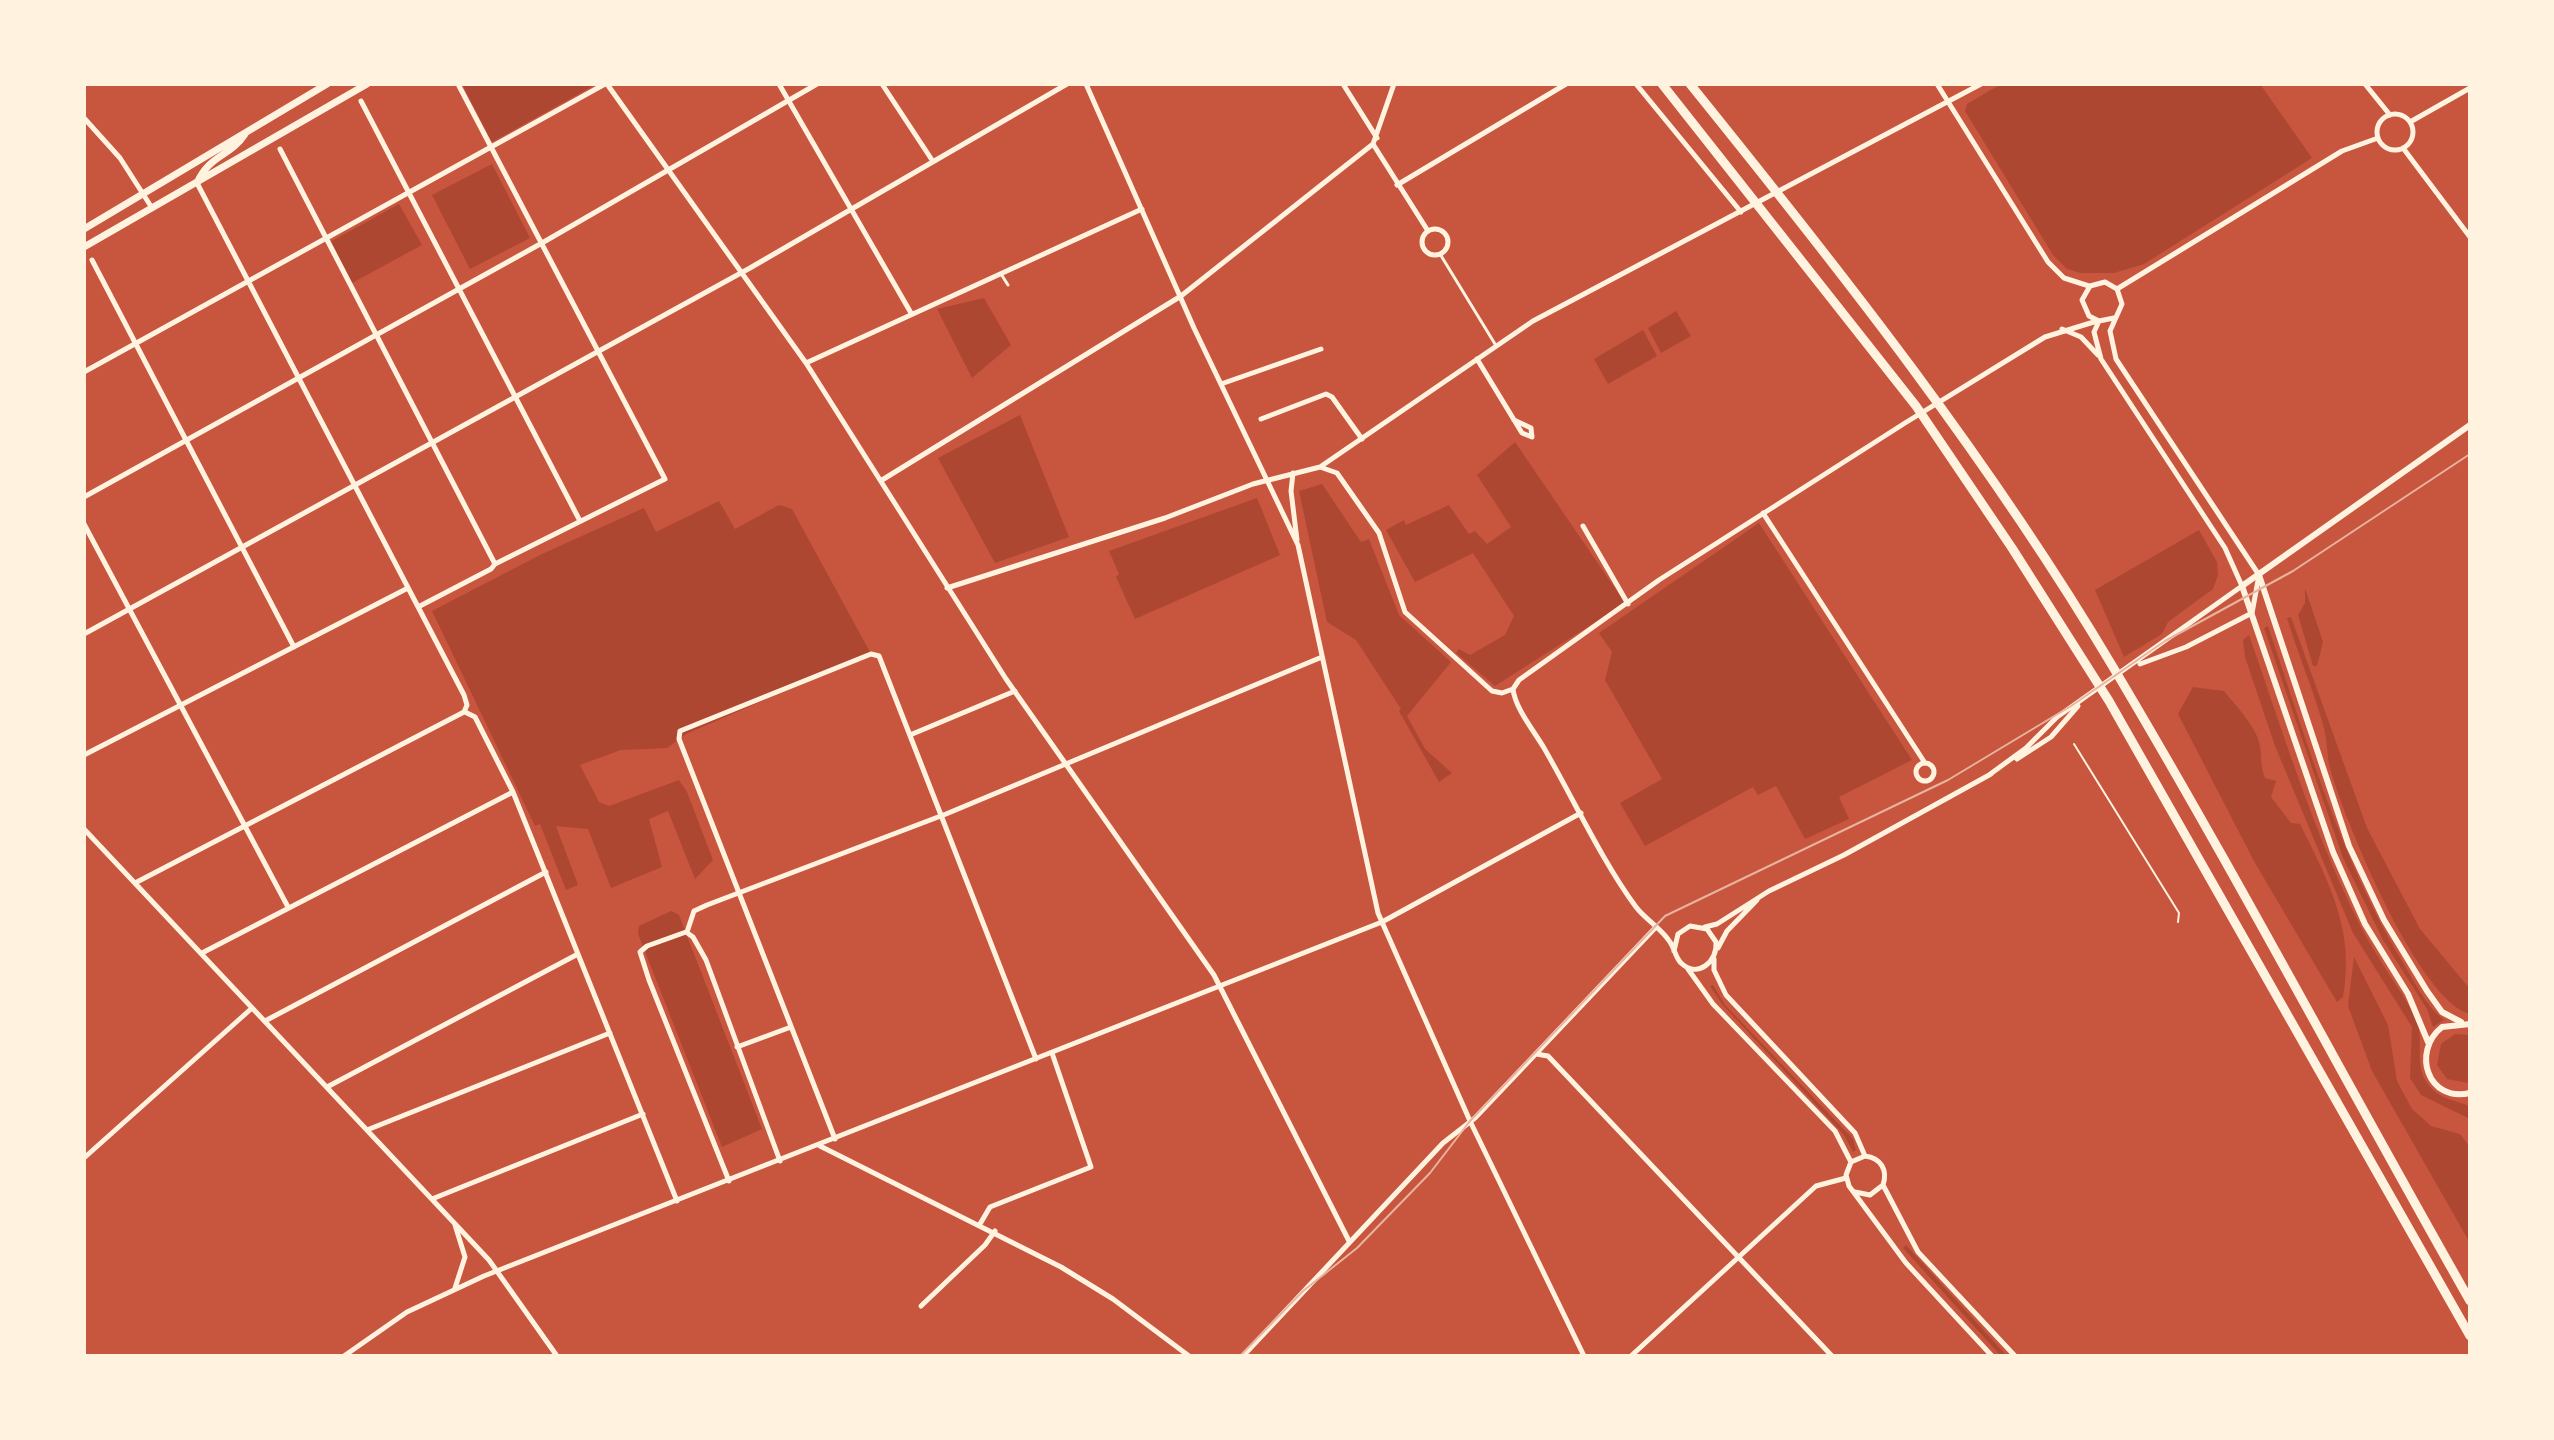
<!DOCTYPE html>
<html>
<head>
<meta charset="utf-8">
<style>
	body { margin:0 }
	#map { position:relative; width:2554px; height:1440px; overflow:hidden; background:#c8553d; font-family:Rubik,sans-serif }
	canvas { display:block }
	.frame { position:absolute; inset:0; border:86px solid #fff3e0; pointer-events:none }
</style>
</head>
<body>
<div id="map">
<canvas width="2554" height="1440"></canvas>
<div class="frame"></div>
</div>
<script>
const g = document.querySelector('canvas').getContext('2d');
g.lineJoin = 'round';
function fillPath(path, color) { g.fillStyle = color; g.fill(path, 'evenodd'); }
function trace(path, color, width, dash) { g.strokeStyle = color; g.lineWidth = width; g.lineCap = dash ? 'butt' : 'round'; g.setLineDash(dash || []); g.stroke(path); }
const green = new Path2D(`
	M462,84H592L593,86L492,142Z
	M2001,84H2260L2312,158L2144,264L2114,273H2080L2067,269L2053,255L1965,111L1967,104Z
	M492,164L530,238L470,269L432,195Z
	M399,204L422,245L352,283L330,242Z
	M984,298L1011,345L972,378L937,309Z
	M1676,311L1691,336L1661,353L1648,328Z
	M1643,330L1657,356L1608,384L1594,359Z
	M1020,415L1069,537L995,563L938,458Z
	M1515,442L1625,603L1495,686L1456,653L1459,649L1470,655L1505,635L1514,616L1473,553L1415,582L1386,530L1404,520L1406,525L1449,505L1469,534L1475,531L1487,544L1511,527L1477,475Z
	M1322,484L1361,542L1369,539L1399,615L1451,662L1407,716L1425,749L1452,773L1439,782L1399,711L1401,709L1356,640L1327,622L1299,491Z
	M1257,498L1280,555L1135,619L1116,577L1119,574L1109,551Z
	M719,501L735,529L779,505L792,509L871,654L686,734L667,748L621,750L580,765L599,802L609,806L679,780L687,792L713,860L695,879L668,811L649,819L662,867L611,888L588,829L556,826L578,885L566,890L540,824L535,826L432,611L542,554L644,508L656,532Z
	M1759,523L1912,760L1839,797L1849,819L1805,839L1776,786L1758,795L1753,787L1645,846L1620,803L1662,779L1605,680L1612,652L1599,633Z
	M2199,530L2217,562L2218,575L2213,589L2168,622L2162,634L2124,657L2095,590Z
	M2305,588L2323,642L2317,666H2313L2298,615L2305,603Z
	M2291,617L2367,828L2420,929L2470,989V1014C2419,1002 2342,816 2329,764C2327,752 2327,740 2324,728C2314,691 2298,655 2287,618Z
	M2268,626C2307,742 2341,861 2405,966C2416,985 2427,1007 2444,1020L2433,1027L2427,1009L2383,940L2343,858L2264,628Z
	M2249,635C2282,729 2311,825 2355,915C2371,950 2395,981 2414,1014C2427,1037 2412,1063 2428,1084C2439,1099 2454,1100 2470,1106V1119L2421,1095L2410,1078L2412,1027L2353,933L2275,746L2245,657L2243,640Z
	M2193,687L2224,691C2236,706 2257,727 2260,746C2262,758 2260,766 2265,778L2276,781L2271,797L2291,823L2300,824C2329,883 2355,929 2343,997L2337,1002L2255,863L2178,714Z
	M671,911L679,915L762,1129L722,1147L638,934L639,926Z
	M2354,957L2388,1025L2397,1081L2412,1109L2431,1126L2460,1134L2470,1147V1243L2372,1071L2348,1006Z
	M1713,985L1725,1005L1853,1139L1856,1150L1853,1152L1844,1135L1722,1004L1710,986Z
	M2455,1034L2470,1035L2469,1083L2447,1079L2437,1065L2441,1044Z
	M1906,1245L2007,1356H2001L1903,1248Z`);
const service = new Path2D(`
	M2074,744L2179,913L2178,922`);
const pedestrian = new Path2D(`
	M1440,254L1495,344
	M1001,274L1008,285`);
const minor = new Path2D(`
	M607,84L806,363L1006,679L1214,975L1349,1241
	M779,84L911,313
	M882,84L932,160
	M1086,84L1194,328L1298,545L1378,913L1470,1121L1584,1356
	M1343,84L1377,138
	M1636,84L1741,212
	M1937,84L2048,262L2064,278L2089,286
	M2365,84L2390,115
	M361,101L580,521
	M2377 132a18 18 0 1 1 36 0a18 18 0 1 1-36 0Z
	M84,118L120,158L152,208
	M2410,122L2470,88
	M1373,144L1428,231
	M2403,148L2470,237
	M280,149L495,564
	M197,183L464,695L467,705L464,712
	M1397,185L1566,84
	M1422 242a13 13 0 1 1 26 0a13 13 0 1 1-26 0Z
	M92,260L294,647
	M2117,289L2342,151L2378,138
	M2114,318L2099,321L2089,316L2082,300L2090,286L2105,282L2117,289L2122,304L2110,331L2116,359L2259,575L2252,613L2186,647L2140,664
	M2062,329L2081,337L2098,355
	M1477,359L1522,433L1532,437L1531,428L1514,420
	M806,363L1142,209
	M84,372L605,84
	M1221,384L1321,349
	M1261,419L1326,394L1332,397L1362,439
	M1320,467L1337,473L1379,533L1405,612L1492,691L1502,693L1513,689
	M1293,473L1291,491L1297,540
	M882,480L1181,296L1373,144L1394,84
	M84,497L542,243L817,84
	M1763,513L1925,763
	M84,524L288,907
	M1583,526L1628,604
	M947,588L1165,518L1253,484L1320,467L1533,321L1981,84
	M418,607L491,569L495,564L665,479L458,84
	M84,634L750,268L1067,84
	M1513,689L1519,680L1659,580L1905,423L2045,337L2097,321
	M1513,689C1515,708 1534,731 1544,748C1573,798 1602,861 1636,907C1646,920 1661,928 1670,942C1675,949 1675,957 1681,963C1698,979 1718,961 1716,942L1707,929L1690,926L1678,934L1674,951
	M465,712L475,717L513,792L677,1201
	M910,735L1015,691
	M84,755L408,588
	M2017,759L2051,737L2078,706
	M1916 772a9 9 0 1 1 18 0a9 9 0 1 1-18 0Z
	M1989,775L2026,748L2057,717L2242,586L2225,548L2101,359L2094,332L2099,321
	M84,829L489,1260L557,1356
	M135,883L464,712
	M1705,927L1717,924L1769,891L1844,855L1991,774
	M687,932L694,911L707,905L946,814L1322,657
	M1718,948L1727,931L1757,900
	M202,953L513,792
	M1714,959V970L1726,995L1855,1133L1865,1156
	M1688,969L1713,1004L1835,1131L1851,1162
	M265,1021L546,872
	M737,1047L791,1027
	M1536,1054L1548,1056L1832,1356
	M327,1087L578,954
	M367,1130L610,1033
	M835,1139L679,739L680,731L871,654L879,656L1036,1059
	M820,1146L1061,1267L1113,1299L1189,1356
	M84,1158L252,1008
	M729,1181L649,980L640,952L647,946L686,932L693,937L706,960L780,1161
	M1883,1185L1918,1252L2015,1356
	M1855,1192L1870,1195L1883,1185C1888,1170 1881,1158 1865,1156L1851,1162L1846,1175L1849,1186L1906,1263L1992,1356
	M432,1199L643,1114
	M980,1224L990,1207L1091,1167L1052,1053
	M455,1288L465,1257L455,1225
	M921,1306L985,1245L995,1231
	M344,1356L407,1312L484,1276L1382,922L1581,813
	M1243,1356L1443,1143L1475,1118L1656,927
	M1631,1356L1816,1186L1846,1178`);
const tertiary = new Path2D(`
	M2259,575L2349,846L2384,920L2427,991L2442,1012L2461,1022
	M2470,1024L2442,1027C2411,1052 2428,1103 2470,1093
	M2428,1042L2408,994L2365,924L2333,852L2242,586L2470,425`);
const secondary = new Path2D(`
	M197,183C210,154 230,157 245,134
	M84,229L327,84
	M84,247L367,84`);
const motorway = new Path2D(`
	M1662,84L1916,406L2012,548L2109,701L2470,1336
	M1690,84C1841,271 1990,460 2113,667C2237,875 2350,1090 2470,1301`);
const tram = new Path2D(`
	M1240,1356L1303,1291L1357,1248L1430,1173L1470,1121L1665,916L1948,780L2071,706L2165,641L2293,571L2470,454`);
fillPath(green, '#ae4732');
trace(service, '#fff3e0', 2);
trace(pedestrian, '#fff3e0', 3);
trace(minor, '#fff3e0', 5);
trace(tertiary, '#fff3e0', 6);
trace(secondary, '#fff3e0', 7);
trace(motorway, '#fff3e0', 9);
trace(tram, '#e9b49f', 2);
</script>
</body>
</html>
